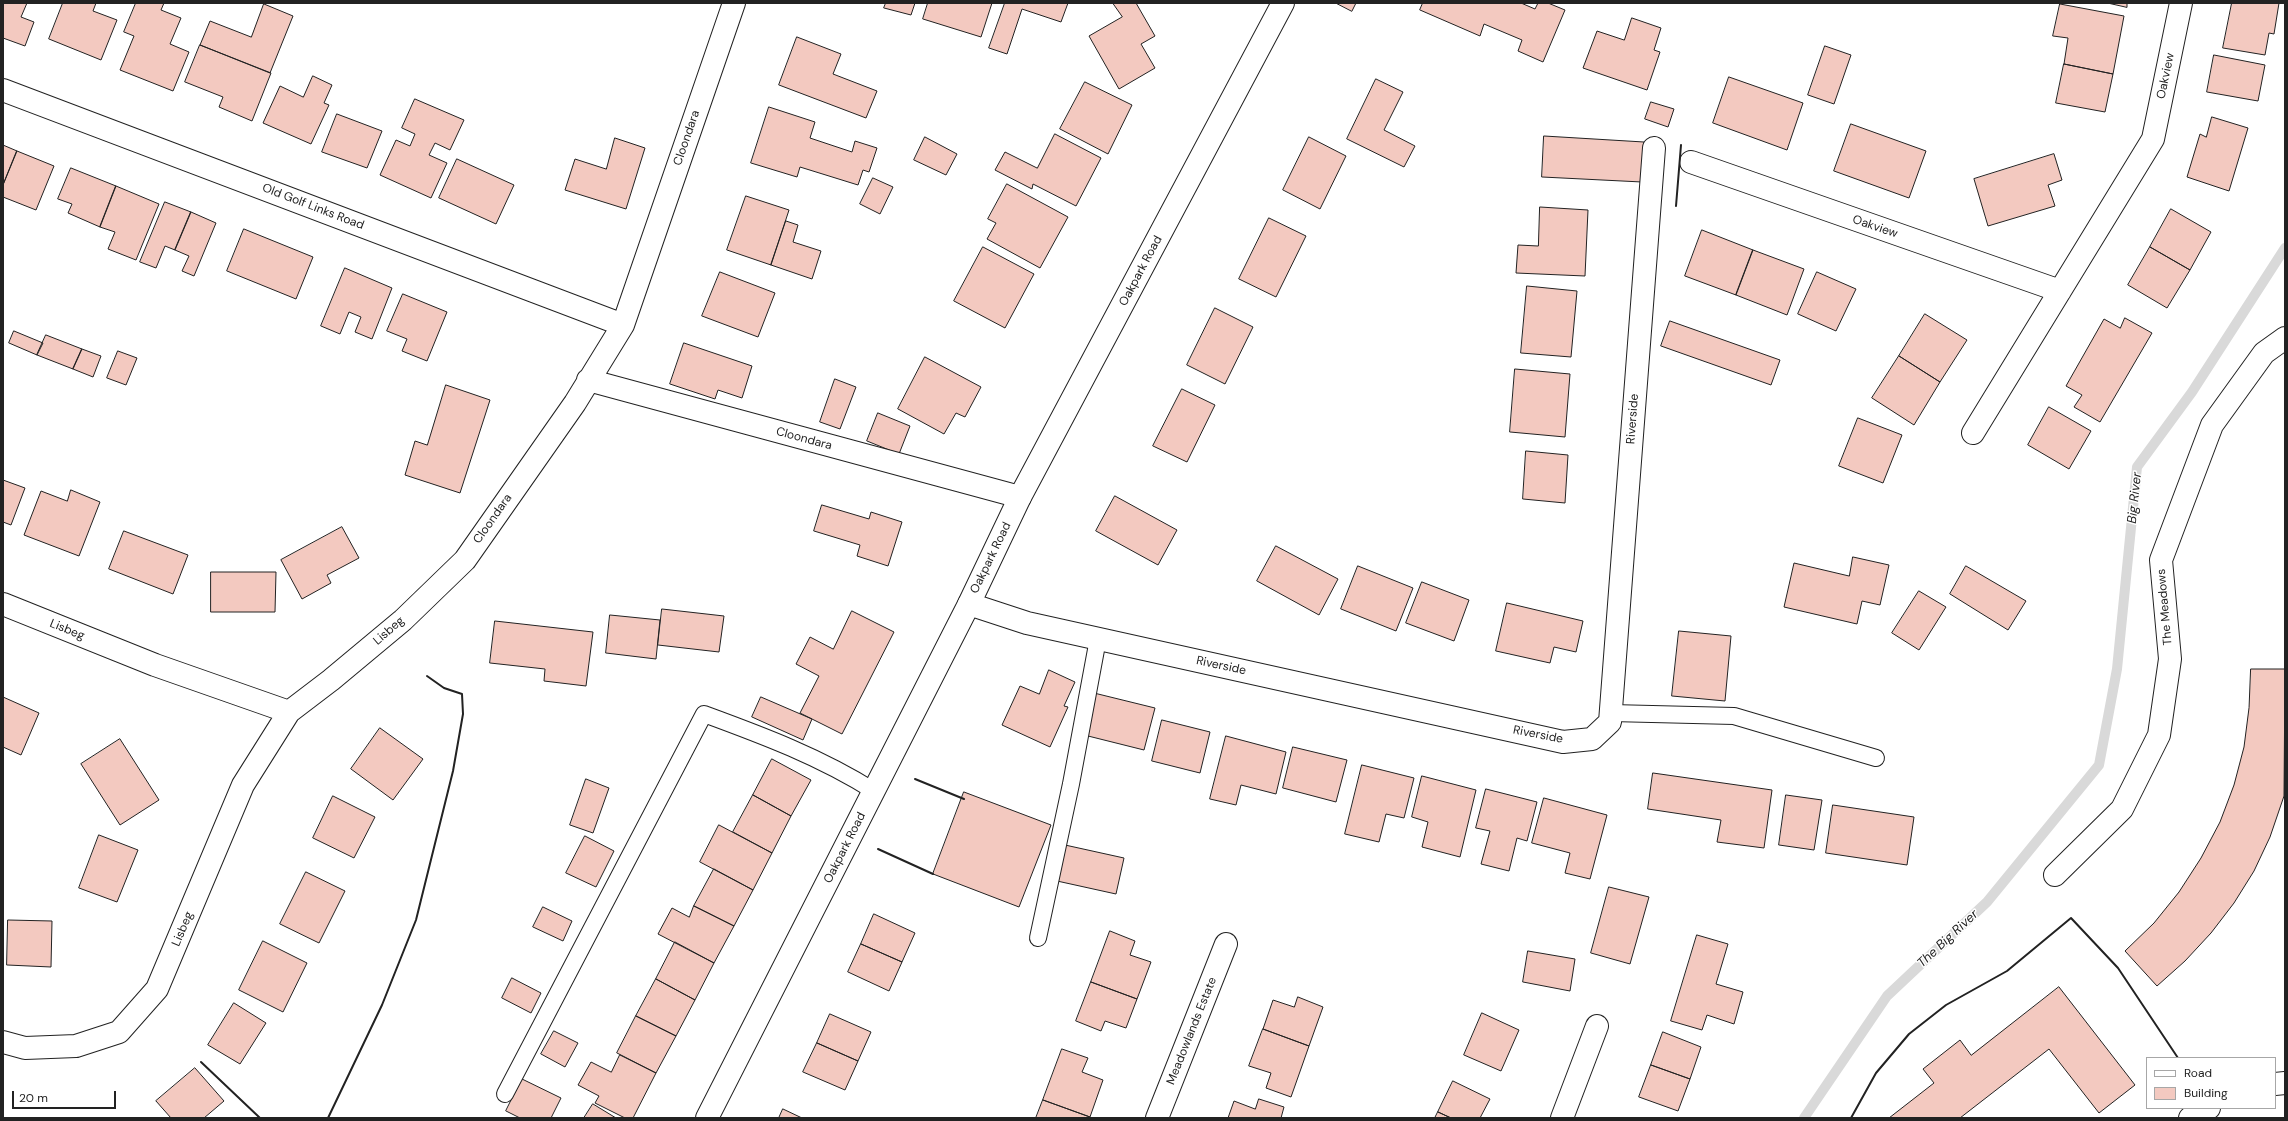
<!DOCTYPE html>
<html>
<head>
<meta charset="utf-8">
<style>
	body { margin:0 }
	#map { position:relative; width:2288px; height:1121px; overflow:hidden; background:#fff; font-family:"DM Sans",sans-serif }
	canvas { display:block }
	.frame { position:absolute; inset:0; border:4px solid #222; pointer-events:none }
	.legend { position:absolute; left:2146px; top:1057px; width:130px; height:52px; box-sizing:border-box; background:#fff; border:1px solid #a7a7a7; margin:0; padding:5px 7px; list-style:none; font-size:12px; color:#222 }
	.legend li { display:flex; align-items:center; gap:8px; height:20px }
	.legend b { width:20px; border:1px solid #a7a7a7 }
	.scale { position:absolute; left:12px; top:1091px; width:104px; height:18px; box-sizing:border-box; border:2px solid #222; border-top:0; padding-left:5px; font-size:12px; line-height:14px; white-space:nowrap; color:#222; -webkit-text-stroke:3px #fff; paint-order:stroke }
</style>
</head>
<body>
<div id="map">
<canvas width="2288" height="1121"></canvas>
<div class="frame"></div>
<ul class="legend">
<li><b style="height:5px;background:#fff"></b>Road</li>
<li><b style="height:11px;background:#f3c9c0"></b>Building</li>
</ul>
<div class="scale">20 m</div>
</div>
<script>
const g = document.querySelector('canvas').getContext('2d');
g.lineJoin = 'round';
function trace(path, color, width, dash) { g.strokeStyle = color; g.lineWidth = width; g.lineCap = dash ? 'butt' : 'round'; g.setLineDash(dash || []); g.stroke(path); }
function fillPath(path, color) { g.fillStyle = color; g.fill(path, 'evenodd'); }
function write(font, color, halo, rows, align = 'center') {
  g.font = font + ' "DM Sans",sans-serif'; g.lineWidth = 3; g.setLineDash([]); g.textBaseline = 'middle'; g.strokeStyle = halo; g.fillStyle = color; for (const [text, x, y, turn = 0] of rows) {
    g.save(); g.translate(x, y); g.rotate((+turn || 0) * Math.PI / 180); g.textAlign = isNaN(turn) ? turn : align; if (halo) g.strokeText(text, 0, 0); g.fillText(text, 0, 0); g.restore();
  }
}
const stream = new Path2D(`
	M1804,1118L1887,996L1987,902L2099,765L2117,669L2137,467L2192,392L2285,248`);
const building = new Path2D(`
	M3,3H27L21,17L34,22L25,46L3,38Z
	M63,3H96L93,11L117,20L101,60L49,39Z
	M136,3H164L161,10L181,18L170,44L189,52L173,91L120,70L134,36L124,32Z
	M886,3H915L911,15L884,8Z
	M928,3H992L981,37L923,19Z
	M1005,3H1068L1061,22L1022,9L1007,54L989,48Z
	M1113,3H1136L1155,36L1141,44L1155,68L1119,89L1089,36L1122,17Z
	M1336,3H1356L1352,11Z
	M1423,3H1521L1535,9L1538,3H1548L1565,10L1543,62L1518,51L1522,40L1484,24L1480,36L1420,10Z
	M2108,3H2127V7Z
	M2232,3H2279L2274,34L2269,33L2265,55L2223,48Z
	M264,4L293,16L270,73L200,45L210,21L251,37Z
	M2060,4L2124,16L2113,74L2064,64L2068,38L2053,36Z
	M1632,18L1661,28L1654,50L1660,52L1647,90L1583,68L1597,31L1624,40Z
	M797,37L841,54L833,74L877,91L866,118L779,85Z
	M200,45L271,73L252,121L219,107L223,97L185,82Z
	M1825,46L1851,55L1834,104L1808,95Z
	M2214,55L2265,65L2258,101L2207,92Z
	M2064,64L2113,74L2105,112L2056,103Z
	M313,76L332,85L324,103L329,105L311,144L263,123L280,86L303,97Z
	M1729,77L1803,103L1787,150L1713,123Z
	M1376,79L1403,92L1384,130L1415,146L1404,167L1347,139Z
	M1085,82L1132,105L1108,154L1060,129Z
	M415,99L464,120L450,150L435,143L429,155L447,163L431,198L380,175L396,140L410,146L415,134L402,128Z
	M1651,102L1674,109L1668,127L1645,119Z
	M769,107L815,122L810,138L852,152L855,141L877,148L869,172L863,170L858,185L800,167L797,177L751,163Z
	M337,114L382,131L367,168L322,152Z
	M2212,117L2248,128L2229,191L2187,177L2200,134L2206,137Z
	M1851,124L1926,151L1909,198L1834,171Z
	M1055,134L1101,158L1076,206L1033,184L1032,189L995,170L1005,152L1037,168Z
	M1544,136L1644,142L1642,182L1542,177Z
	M925,137L957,154L946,175L914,160Z
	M1309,137L1346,156L1320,209L1283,190Z
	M615,138L645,148L626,209L565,190L575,159L606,169Z
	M3,145L17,151L3,185Z
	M17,151L54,166L36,210L3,197V185Z
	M2054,154L2062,180L2048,185L2055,206L1988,226L1974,179Z
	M457,159L514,185L496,224L439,198Z
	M71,168L116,186L100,227L68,213L72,204L58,199Z
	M873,178L893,187L880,214L860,204Z
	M1007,184L1068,217L1040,268L987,239L996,223L988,219Z
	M116,186L159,204L136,260L108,249L115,232L100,227Z
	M746,196L789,210L771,265L727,250Z
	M165,202L191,212L175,250L165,246L156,268L140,262Z
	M1540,207L1588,210L1585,276L1516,273L1518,245L1538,246Z
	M2171,209L2211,232L2190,270L2150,247Z
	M191,212L216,223L194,276L182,271L189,256L175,250Z
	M1269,218L1306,236L1276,297L1239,279Z
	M786,221L798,225L793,242L821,251L812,279L771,265Z
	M244,229L313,257L296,299L227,271Z
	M1702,230L1753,250L1736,295L1685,276Z
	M983,247L1034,274L1005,328L954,301Z
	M2150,247L2190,270L2167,308L2128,285Z
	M1753,250L1804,269L1787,315L1736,295Z
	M345,268L392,288L372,339L355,332L361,317L349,312L340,334L321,326Z
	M720,272L775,293L758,337L702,316Z
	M1817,272L1856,289L1836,331L1798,314Z
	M1527,286L1577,291L1571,357L1521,353Z
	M403,294L447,312L427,361L402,351L407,339L387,331Z
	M1215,308L1253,327L1225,384L1187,365Z
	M1925,314L1967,340L1940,382L1899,356Z
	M2125,318L2152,333L2100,422L2074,407L2082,395L2066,386L2104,319L2120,328Z
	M1670,321L1780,360L1771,385L1661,346Z
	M14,331L43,343L37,355L9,343Z
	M46,335L82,349L73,369L37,355Z
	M684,343L752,366L742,398L718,390L715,399L670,384Z
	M82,349L101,356L93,377L73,369Z
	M118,351L137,358L126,385L107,378Z
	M1899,356L1940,382L1914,425L1872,398Z
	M925,357L981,387L965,417L956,413L944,434L898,409Z
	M1515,369L1570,374L1565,437L1510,432Z
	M835,379L856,387L840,429L820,422Z
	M446,385L490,400L460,493L405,475L415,441L427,445Z
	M1182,389L1215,405L1187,462L1153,446Z
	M2049,407L2091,431L2069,469L2028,445Z
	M878,413L910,426L899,454L867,441Z
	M1858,418L1902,435L1883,483L1839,466Z
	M1526,451L1568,455L1565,503L1523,499Z
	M3,480L25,488L11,525L3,522Z
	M71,490L100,502L79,556L24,535L41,491L67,501Z
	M1115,496L1177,530L1158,565L1096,531Z
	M822,505L869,519L871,512L902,522L888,566L857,556L860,545L814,531Z
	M342,527L359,558L327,575L331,583L302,599L281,560Z
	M124,531L188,555L173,594L109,569Z
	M1276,546L1338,579L1319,615L1257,581Z
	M1853,557L1889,565L1880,605L1862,601L1857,624L1784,607L1794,563L1849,576Z
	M1358,566L1413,588L1396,631L1341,609Z
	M1966,566L2026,601L2008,630L1950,594Z
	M211,572H276L275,612H211Z
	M1422,582L1469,600L1454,641L1406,623Z
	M1919,591L1946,607L1919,650L1892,633Z
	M1507,603L1583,621L1576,652L1554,647L1550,663L1496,651Z
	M662,609L724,616L719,652L658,645Z
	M852,611L894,632L842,734L800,713L819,676L796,664L810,637L833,649Z
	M610,615L660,620L656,659L606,653Z
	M495,621L593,632L586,686L544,681L545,669L490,663Z
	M1679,631L1731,636L1725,701L1672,696Z
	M2251,669H2285L2284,796L2270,837L2254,871L2234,903L2211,933L2185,961L2157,986L2125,951L2154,923L2179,892L2201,858L2220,822L2234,785L2244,747L2249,708Z
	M1049,670L1075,682L1064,706L1068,707L1050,747L1002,725L1020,686L1039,694Z
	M1094,693L1155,708L1144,750L1084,735Z
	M3,697L39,713L21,755L3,747Z
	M761,697L812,719L803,740L752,717Z
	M1162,720L1210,732L1200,773L1152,761Z
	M380,728L423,759L393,800L351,769Z
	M1226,736L1286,752L1276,794L1241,785L1236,805L1210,799Z
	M120,739L159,800L120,825L81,764Z
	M1293,747L1347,760L1336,802L1283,788Z
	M772,759L811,780L791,816L753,795Z
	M1362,765L1414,778L1404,818L1386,814L1379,842L1345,834Z
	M1653,773L1772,790L1764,848L1717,842L1721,820L1648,809Z
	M1422,776L1476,790L1460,857L1422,847L1428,822L1412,817Z
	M586,779L609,788L593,833L570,825Z
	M1486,789L1537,802L1527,841L1517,838L1509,871L1481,864L1490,831L1476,828Z
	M964,792L1051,825L1019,907L933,874Z
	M753,795L791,816L772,853L733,832Z
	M1786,795L1822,800L1814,850L1779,845Z
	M333,796L375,817L354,858L313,838Z
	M1544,798L1607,815L1590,879L1565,873L1570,853L1532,843Z
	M1833,805L1914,817L1907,865L1826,853Z
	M719,825L772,853L753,890L700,862Z
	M99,835L138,850L117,902L79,888Z
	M585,836L614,851L596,887L566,873Z
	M1065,845L1124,858L1116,894L1057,881Z
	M714,869L753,890L734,926L694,906Z
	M306,872L345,891L319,943L280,924Z
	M1609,887L1649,897L1630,964L1591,953Z
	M694,906L734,926L714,963L658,934L672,908L689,917Z
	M543,907L572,921L563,941L533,927Z
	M874,914L915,933L902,962L861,944Z
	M8,920L52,921L51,967L7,965Z
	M1110,931L1135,941L1130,955L1151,962L1137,999L1091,982Z
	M1697,935L1728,944L1716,984L1743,992L1734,1024L1707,1015L1702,1030L1671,1021Z
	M263,941L307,963L283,1012L239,990Z
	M675,942L714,963L695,1000L656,979Z
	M861,944L902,962L889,991L848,972Z
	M1528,951L1575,959L1570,991L1523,982Z
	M512,978L541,993L531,1013L502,998Z
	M656,979L695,1000L676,1036L636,1016Z
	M1091,982L1137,999L1126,1028L1105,1021L1101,1031L1076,1021Z
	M2059,987L2135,1085L2099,1113L2049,1049L1960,1118H1889L1934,1083L1923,1069L1960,1040L1971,1055Z
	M1298,997L1323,1007L1309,1046L1263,1029L1273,1000L1294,1007Z
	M234,1003L266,1023L240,1064L208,1045Z
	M1482,1013L1519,1030L1501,1071L1464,1055Z
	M830,1014L871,1032L858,1061L817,1043Z
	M636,1016L676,1036L656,1073L617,1053Z
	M1263,1029L1309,1046L1291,1097L1266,1088L1271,1073L1249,1066Z
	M554,1031L578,1043L565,1067L541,1054Z
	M1663,1032L1701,1047L1690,1079L1651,1065Z
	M817,1043L858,1061L845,1090L803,1072Z
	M1062,1049L1088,1058L1082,1072L1103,1080L1090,1117L1043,1100Z
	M620,1055L656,1073L633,1118H625L595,1103L599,1096L578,1085L591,1062L611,1072Z
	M1651,1065L1690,1079L1678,1111L1639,1097Z
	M195,1068L224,1101L204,1118H171L156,1101Z
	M522,1079L561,1098L551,1118H520L506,1111Z
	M1453,1081L1490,1099L1480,1118H1451L1438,1112Z
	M1259,1099L1284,1107L1281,1118H1228L1234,1101L1255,1109Z
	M1043,1100L1090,1117L1089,1118H1036Z
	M593,1104L616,1118H584Z
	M783,1109L802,1118H779Z
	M1438,1112L1451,1118H1435Z`);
const lane = new Path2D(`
	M1611,713L1734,716L1876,758
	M1038,938L1071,784L1098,639
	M505,1094L704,714C764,736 820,757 874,791`);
const street = new Path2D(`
	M3,90L623,325
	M1691,162L2060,291
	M588,380L1020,497
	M1973,433L2153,139L2181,3
	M3,604L155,665L289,712
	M969,604L1027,623L1563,742L1592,739L1610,722L1654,148
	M2055,875L2122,809L2159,735L2170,659L2161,560L2212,425L2264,353L2285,338
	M3,1042L25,1048L76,1046L119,1032L157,989L243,785L289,712L331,680L403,620L465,560L575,403L623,325L734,3
	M2275,1084L2285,1083
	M1157,1118L1226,944
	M1562,1118L1597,1026
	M2190,1118L2209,1108`);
const secondary = new Path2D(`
	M707,1118L969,604L1020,497L1283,3`);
const wall = new Path2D(`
	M1676,206L1681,145
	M915,779L964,799
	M878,849L933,874
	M201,1062L260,1118
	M328,1118L382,1005L416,920L453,771L463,714L462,694L444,688L427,676
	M1851,1118L1876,1073L1909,1034L1946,1005L2007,971L2071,918L2118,968L2178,1058`);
const streetNames = [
	["Oakview",2166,76,-78],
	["Cloondara",687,138,-71],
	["Old Golf Links Road",313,207,21],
	["Oakview",1875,227,19],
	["Oakpark Road",1141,271,-62],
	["Riverside",1633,419,-86],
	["Cloondara",804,439,15],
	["Cloondara",493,519,-55],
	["Oakpark Road",991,558,-64],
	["The Meadows",2165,607,-95],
	["Lisbeg",67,630,22],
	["Lisbeg",389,631,-41],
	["Riverside",1221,666,12],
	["Riverside",1538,735,11],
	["Oakpark Road",845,848,-63],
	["Lisbeg",183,929,-67],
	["Meadowlands Estate",1192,1031,-68]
];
const waterNames = [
	["Big River",2135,498,-84],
	["The Big River",1948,939,-43]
];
trace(stream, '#d9d9d9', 10);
fillPath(building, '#f3c9c0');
trace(building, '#222', 1);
trace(lane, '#222', 18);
trace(street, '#222', 24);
trace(secondary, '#222', 24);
trace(lane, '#fff', 16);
trace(street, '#fff', 22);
trace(secondary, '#fff', 22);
trace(wall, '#222', 2);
write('12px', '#222', '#fff', streetNames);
write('italic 13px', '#222', '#fff', waterNames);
</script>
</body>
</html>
